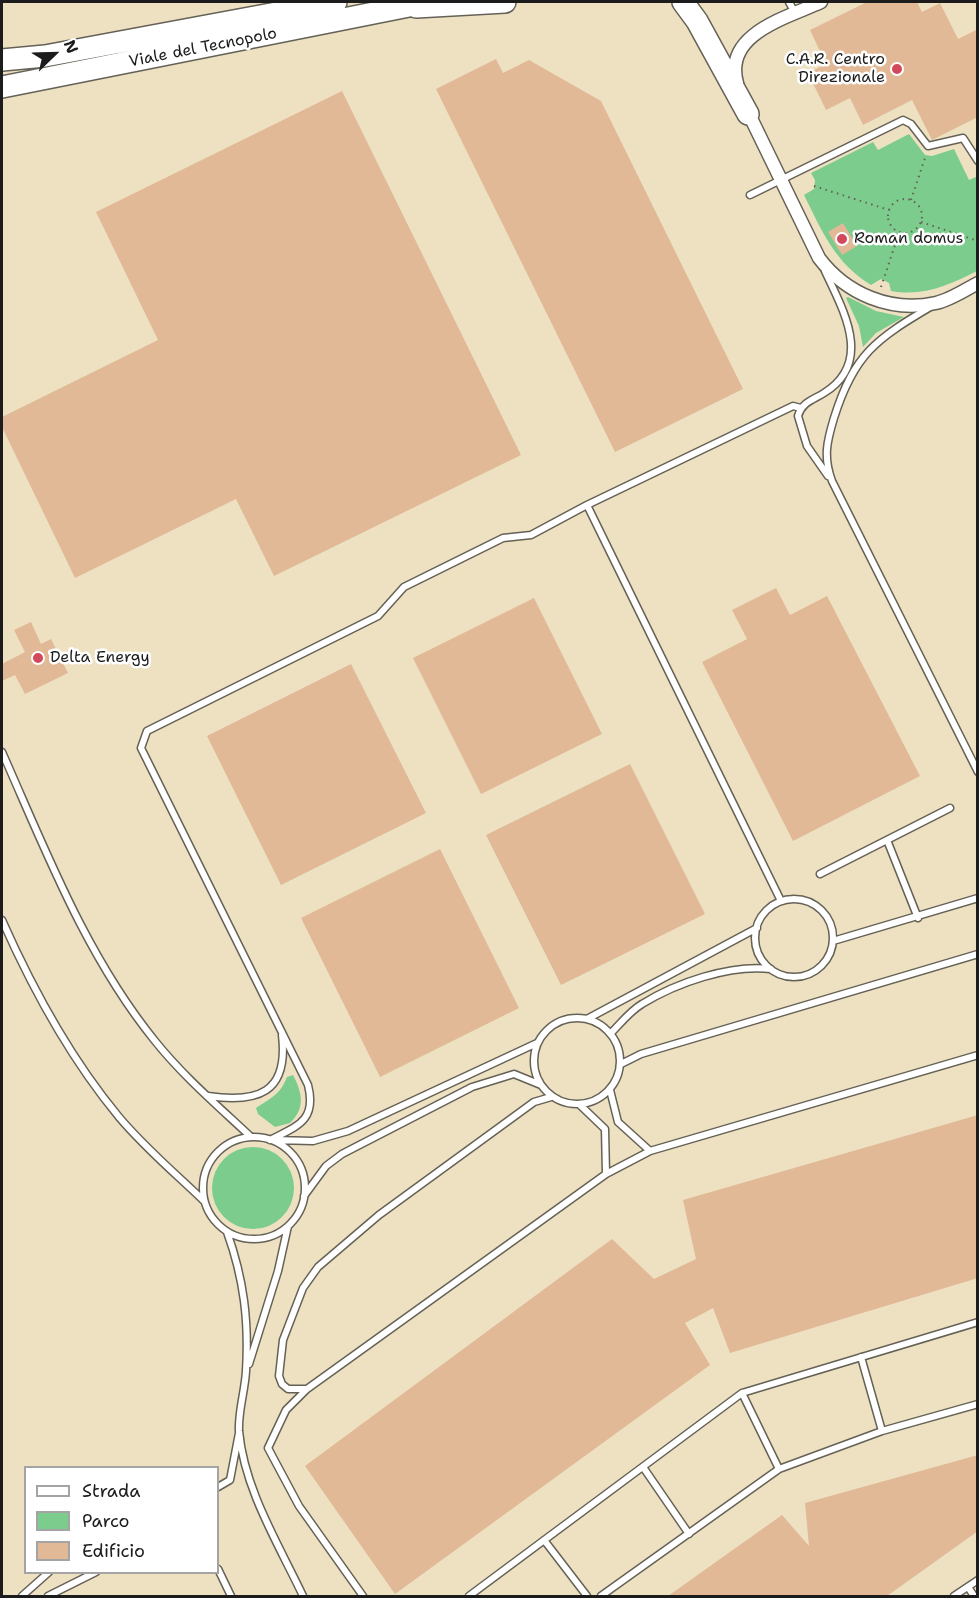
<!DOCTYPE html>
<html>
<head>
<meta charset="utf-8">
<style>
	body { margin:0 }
	#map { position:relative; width:979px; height:1598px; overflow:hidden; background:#ede1c2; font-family:"Shantell Sans",sans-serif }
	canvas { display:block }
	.frame { position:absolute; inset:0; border:3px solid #1c1c1c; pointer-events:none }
	.legend { position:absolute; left:24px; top:1466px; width:195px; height:108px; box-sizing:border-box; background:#fff; border:2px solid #a4a4a4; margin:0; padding:8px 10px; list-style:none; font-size:18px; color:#1c1c1c }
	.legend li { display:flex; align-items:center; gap:12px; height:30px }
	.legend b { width:30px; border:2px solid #a4a4a4 }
	.north { position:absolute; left:24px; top:24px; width:60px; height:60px; -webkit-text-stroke:4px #fff; paint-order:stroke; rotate:67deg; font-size:16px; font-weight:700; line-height:24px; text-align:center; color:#1c1c1c }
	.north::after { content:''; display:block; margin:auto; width:21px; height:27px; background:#1c1c1c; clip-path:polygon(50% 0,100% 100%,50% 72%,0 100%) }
</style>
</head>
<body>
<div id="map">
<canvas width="979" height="1598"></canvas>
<div class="frame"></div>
<ul class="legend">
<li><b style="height:8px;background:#fff"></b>Strada</li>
<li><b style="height:16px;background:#7bcc8d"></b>Parco</li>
<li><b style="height:16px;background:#e1b996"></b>Edificio</li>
</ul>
<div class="north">N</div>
</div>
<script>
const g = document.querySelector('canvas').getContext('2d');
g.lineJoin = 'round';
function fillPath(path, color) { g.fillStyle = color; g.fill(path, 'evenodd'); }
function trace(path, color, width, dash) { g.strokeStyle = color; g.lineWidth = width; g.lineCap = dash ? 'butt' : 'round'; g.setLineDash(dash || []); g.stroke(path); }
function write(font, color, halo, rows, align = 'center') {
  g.font = font + ' "Shantell Sans",sans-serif'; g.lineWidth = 5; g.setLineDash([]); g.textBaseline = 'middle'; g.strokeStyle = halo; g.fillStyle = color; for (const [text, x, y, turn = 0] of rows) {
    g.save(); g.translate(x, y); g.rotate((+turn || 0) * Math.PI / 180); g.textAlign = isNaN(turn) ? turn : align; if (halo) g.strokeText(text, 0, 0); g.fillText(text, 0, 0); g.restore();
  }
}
const green = new Path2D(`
	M909,134L925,155L932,156L954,149L969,180L976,177L977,180V271C949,285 924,297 891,291L889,283L881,279L871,285C835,263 822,231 804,195L814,189L815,180L811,173L873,142L878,150Z
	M848,297L876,311L904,317L876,333L863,347L859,326L846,298Z
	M293,1075C302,1092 306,1108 290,1123L275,1127L258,1114L256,1108C271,1098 280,1095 287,1077Z
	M212 1188a41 41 0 1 1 82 0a41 41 0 1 1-82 0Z`);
const building = new Path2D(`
	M867,2H917L922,12L940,3L958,39L978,29V117L932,140L912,100L863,125L850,98L826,110L808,73L826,64L810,30Z
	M496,59L503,73L529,60L601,101L743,389L615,452L436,89Z
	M342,91L521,455L274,576L236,499L75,578L2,427V417L158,340L96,212Z
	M843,223L857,246L842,255L828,232Z
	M776,588L790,615L827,596L920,776L793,841L702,662L747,639L732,610Z
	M534,598L602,734L481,794L413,658Z
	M31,622L41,644L51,639L68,673L25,694L15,675L2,681V664L25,652L14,630Z
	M351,664L426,813L281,885L207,736Z
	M630,764L705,914L561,985L486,835Z
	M440,849L519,1008L380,1077L301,918Z
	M978,1115V1278L730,1353L713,1308L685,1323L710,1365L395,1594L305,1466L612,1239L654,1279L696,1259L683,1200Z
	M978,1455V1531L887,1596H668L782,1515L809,1546L805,1503Z`);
const path = new Path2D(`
	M814,186L889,210
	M888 216a17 17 0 1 1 34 0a17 17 0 1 1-34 0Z
	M911,200L926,155
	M921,222L978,241
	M881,287L899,233`);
const lane = new Path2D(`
	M789,2L795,13
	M750,195L903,120L911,124L928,146L963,138L978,161
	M825,271C843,310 874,362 824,393C813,400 802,402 798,416L807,446L828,476
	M932,306C876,339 854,354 834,418C827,441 823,457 832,481L978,772
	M587,505L793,406L801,408
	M2,752C46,851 86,956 155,1041C183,1076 218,1106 251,1137
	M887,840L918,918
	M820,874L950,808
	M755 938a39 39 0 1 1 78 0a39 39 0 1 1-78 0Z
	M2,920C33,990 70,1058 119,1117C145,1148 176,1174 204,1201
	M833,941L978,898
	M534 1061a43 43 0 1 1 86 0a43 43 0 1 1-86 0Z
	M587,1019L757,928
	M611,1033C620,1024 630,1011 642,1004C676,983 730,964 771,969
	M621,1064L641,1054L978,954
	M610,1090L618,1122L650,1151
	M208,1096C257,1103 289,1094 282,1035
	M580,1105L605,1129L606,1174
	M203 1188a51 51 0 1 1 102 0a51 51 0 1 1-102 0Z
	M270,1140C297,1126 317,1121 308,1085L141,748L147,731L378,616L404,587L503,538L531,535L587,505L781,901
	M274,1140L313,1141L348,1131L537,1043
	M304,1196L326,1166L342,1154L472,1087L514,1074L541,1085
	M227,1232C244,1279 249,1322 246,1371C245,1391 238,1411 239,1431C244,1489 279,1545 303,1596
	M861,1357L882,1431
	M249,1364L278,1271L288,1226
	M307,1389H288L282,1384L279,1376L283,1340L303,1288L318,1267L379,1215L534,1102L551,1097
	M742,1393L779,1469
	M643,1467L689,1534
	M218,1487L230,1480L239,1433
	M544,1540L587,1596
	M218,1569L231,1596
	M968,1587L974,1596
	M22,1596L49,1572
	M48,1596L96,1572
	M363,1596L299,1506L268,1448L286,1410L307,1389L606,1174L650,1151L978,1055
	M469,1596L742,1393L978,1322
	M601,1596L779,1469L882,1431L978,1404
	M954,1596L978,1580`);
const street = new Path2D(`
	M737,83C723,34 786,18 821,2
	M746,108L819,258C846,294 891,313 936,303C950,300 965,290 978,283`);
const highway = new Path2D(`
	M683,2L697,21L748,114
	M416,7L505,2
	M2,60L45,56L336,2
	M2,87L429,2`);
const markers = [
	[897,69,6,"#d1495b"],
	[842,239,6,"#d1495b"],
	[38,658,6,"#d1495b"]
];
const streetNames = [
	["Viale del Tecnopolo",203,48,-11]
];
const poiNames = [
	["C.A.R. Centro",885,60,"right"],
	["Direzionale",885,78,"right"],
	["Roman domus",854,239],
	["Delta Energy",50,658]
];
fillPath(green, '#7bcc8d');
fillPath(building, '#e1b996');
trace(lane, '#656156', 9);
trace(street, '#656156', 15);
trace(highway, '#656156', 24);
trace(path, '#656156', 2, [1.5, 4.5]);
trace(lane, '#fff', 6);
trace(street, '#fff', 12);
trace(highway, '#fff', 21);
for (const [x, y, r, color] of markers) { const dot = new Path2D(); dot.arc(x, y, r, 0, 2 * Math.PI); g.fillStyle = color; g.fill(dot); trace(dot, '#fff', 2); }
write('16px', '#1c1c1c', '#fff', streetNames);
write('16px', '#1c1c1c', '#fff', poiNames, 'left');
</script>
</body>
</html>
